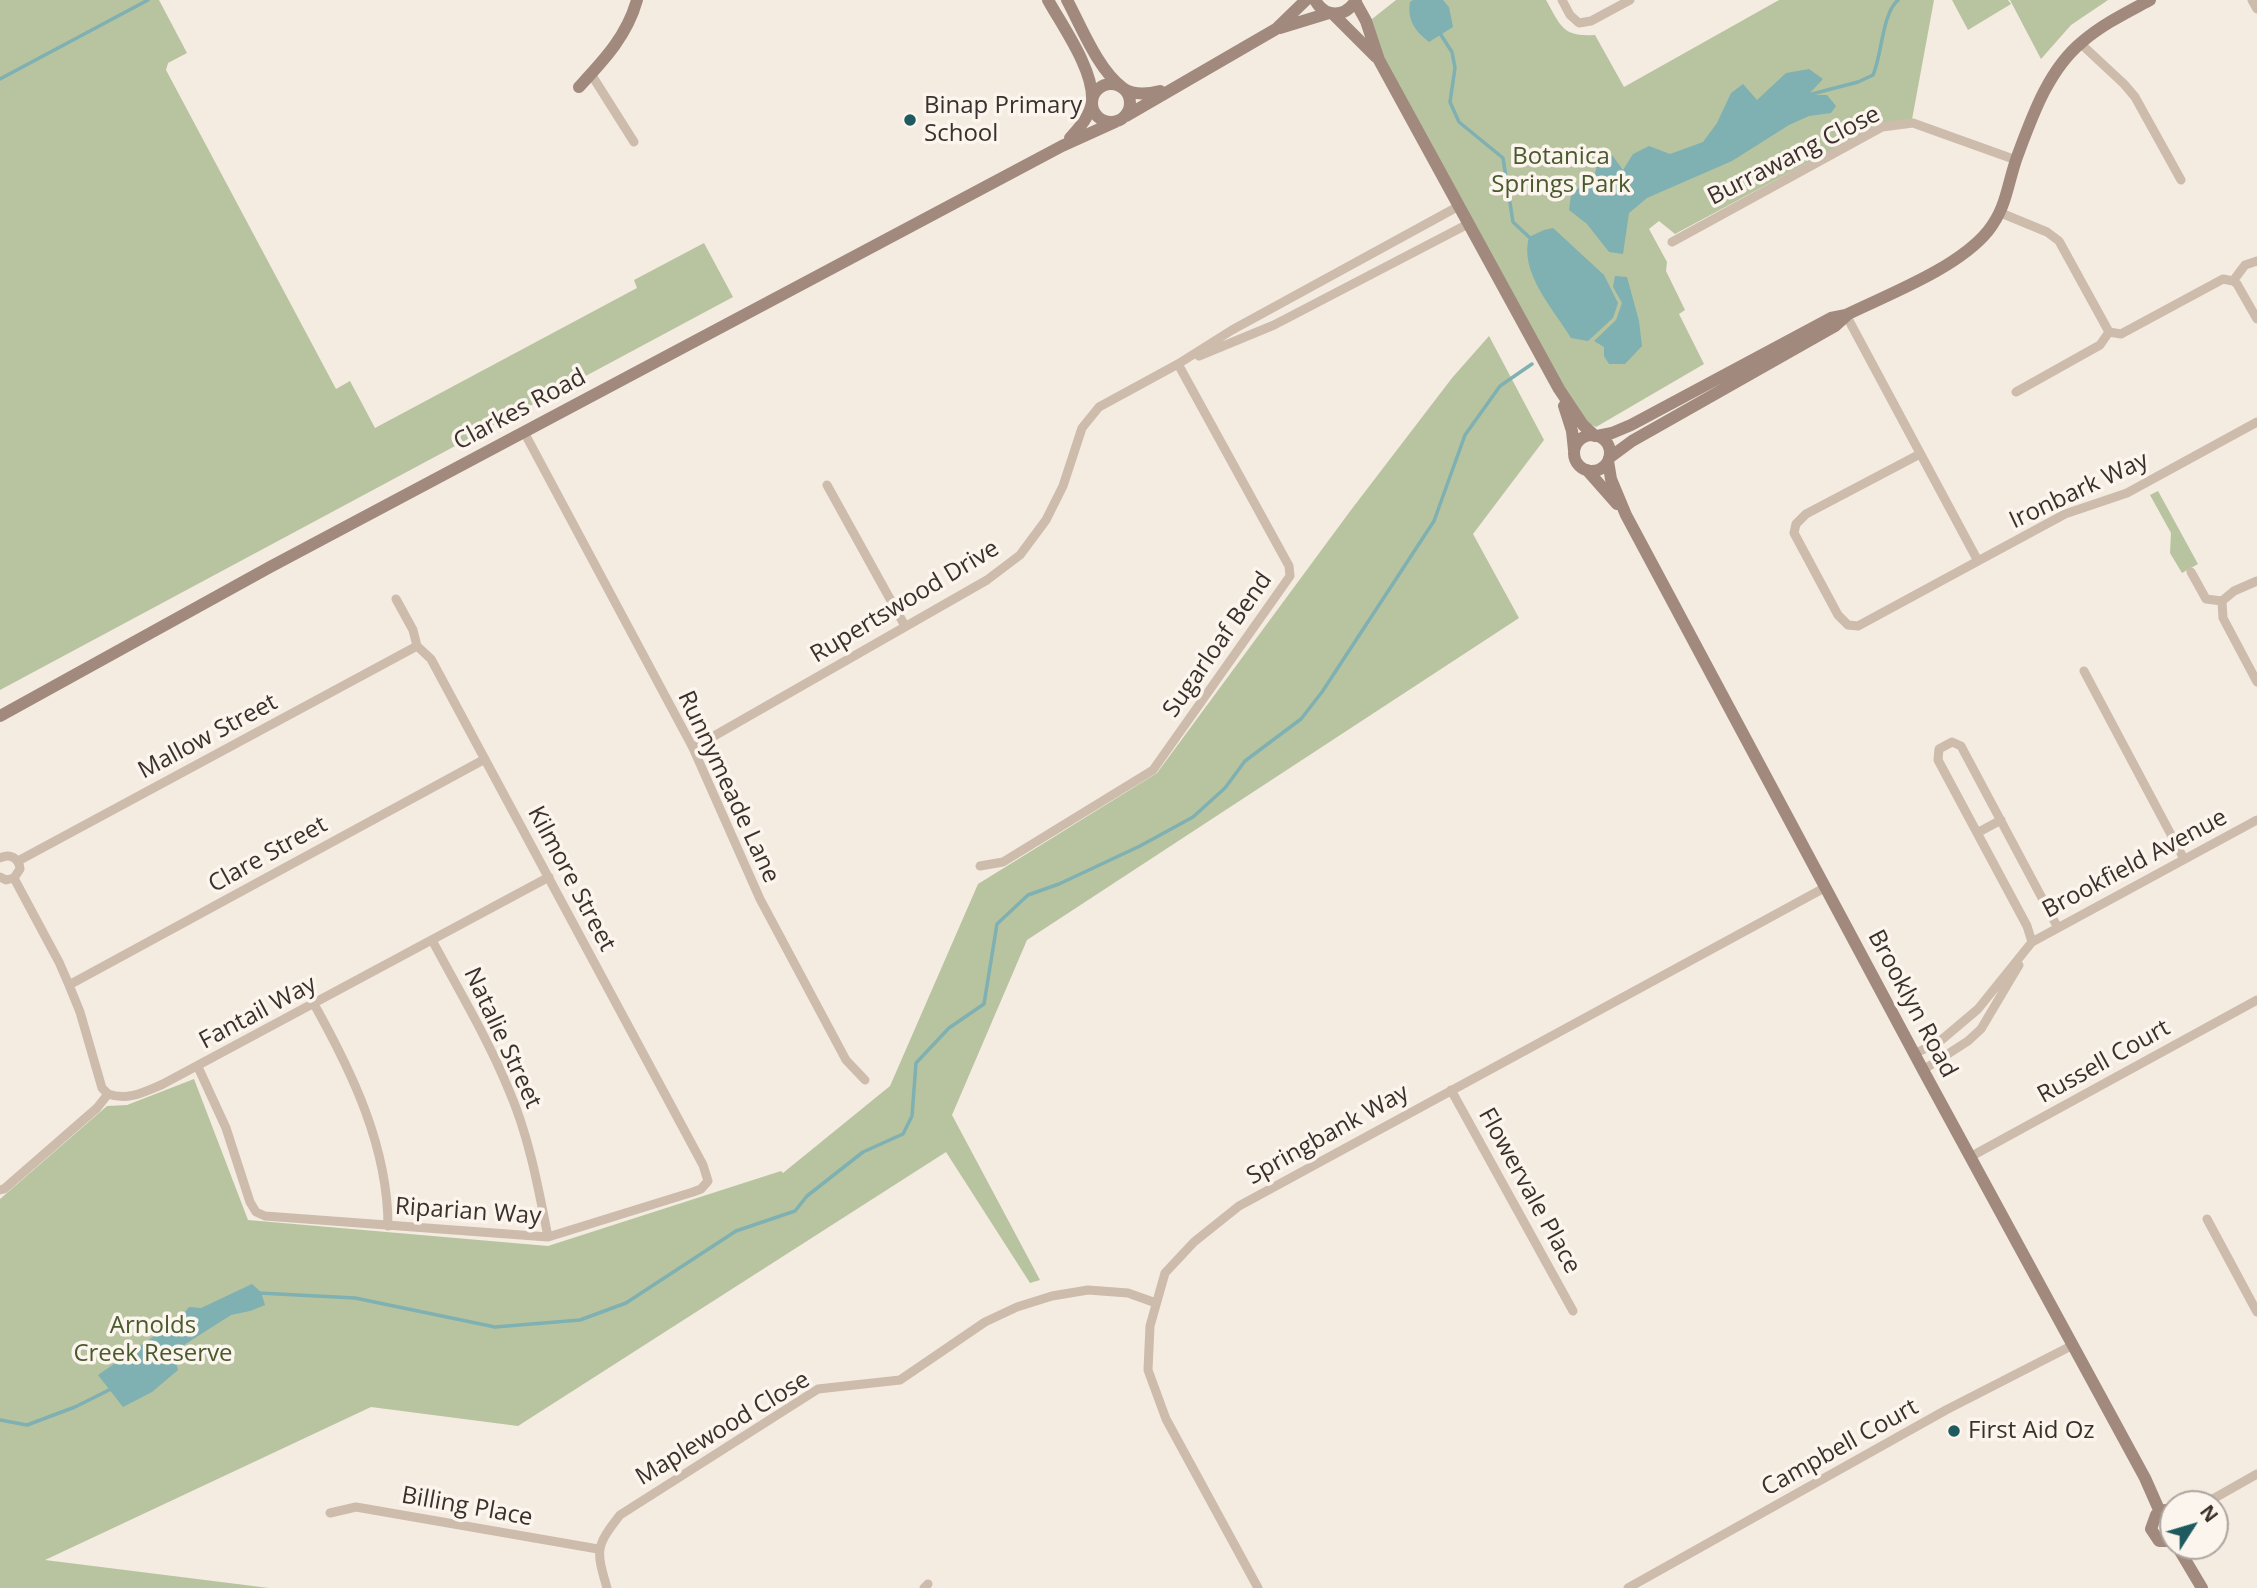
<!DOCTYPE html>
<html>
<head>
<meta charset="utf-8">
<style>
	body { margin:0 }
	#map { position:relative; width:2257px; height:1588px; overflow:hidden; background:#f4ebe1; font-family:"Open Sans",sans-serif }
	canvas { display:block }
	.north { position:absolute; left:2159px; top:1490px; width:70px; height:70px; box-sizing:border-box; background:#fbf5ee; border:2px solid #aea6a0; border-radius:50%; rotate:53deg; font-size:19px; font-weight:700; line-height:28px; text-align:center; color:#3b302b }
	.north::after { content:''; display:block; margin:auto; width:24px; height:32px; background:#1f5a5e; clip-path:polygon(50% 0,100% 100%,50% 72%,0 100%) }
</style>
</head>
<body>
<div id="map">
<canvas width="2257" height="1588"></canvas>
<div class="north">N</div>
</div>
<script>
const g = document.querySelector('canvas').getContext('2d');
g.lineJoin = 'round';
function fillPath(path, color) { g.fillStyle = color; g.fill(path, 'evenodd'); }
function trace(path, color, width, dash) { g.strokeStyle = color; g.lineWidth = width; g.lineCap = dash ? 'butt' : 'round'; g.setLineDash(dash || []); g.stroke(path); }
function write(font, color, halo, rows, align = 'center') {
  g.font = font + ' "Open Sans",sans-serif'; g.lineWidth = 7; g.setLineDash([]); g.textBaseline = 'middle'; g.strokeStyle = halo; g.fillStyle = color; for (const [text, x, y, turn = 0] of rows) {
    g.save(); g.translate(x, y); g.rotate((+turn || 0) * Math.PI / 180); g.textAlign = isNaN(turn) ? turn : align; if (halo) g.strokeText(text, 0, 0); g.fillText(text, 0, 0); g.restore();
  }
}
const green = new Path2D(`
	M0,0H159L187,53L168,63L166,70L336,389L350,381L375,428L637,288L634,280L704,243L733,297L0,690Z
	M1396,0H1546C1561,26 1562,37 1595,35L1624,87L1779,0H1934L1911,125L1880,124L1675,234L1659,221L1649,229L1667,262L1666,271L1685,310L1679,314L1704,364L1596,427L1580,419L1362,27Z
	M1952,0H2008L2011,4L1968,30Z
	M2010,0H2108L2071,25L2041,59Z
	M1489,336L1544,440L1473,534L1519,618L1027,940L952,1115L1040,1280L1030,1283L946,1152L518,1426L371,1407L45,1560L269,1588H0V1199L107,1106L127,1105L194,1079L248,1220L548,1246L781,1171L783,1173L890,1086L978,884L1157,773L1351,510L1452,378Z
	M2158,491L2198,564L2182,573L2170,553L2171,533L2150,495Z`);
const water = new Path2D(`
	M1413,0H1443L1449,7L1453,27L1429,42C1415,31 1407,20 1410,2Z
	M1809,69L1823,79L1808,95H1827L1836,106L1831,113L1809,116L1789,125L1732,161L1647,198L1629,213L1623,254L1609,252L1587,224L1569,210L1571,195L1595,173L1600,156L1612,155L1623,170L1633,154L1649,146L1670,154L1703,142L1717,123L1731,93L1743,84L1757,100L1786,73Z
	M1553,228L1604,275L1618,303L1613,318L1588,341L1571,338C1553,308 1519,273 1529,237L1544,230Z
	M1615,276L1627,277L1639,321L1642,346L1625,364H1609L1604,356V347L1594,341L1616,320L1622,303L1613,287Z
	M252,1284L261,1292L265,1305L250,1311L231,1315L173,1352L178,1370L152,1392L123,1407L98,1375L179,1319L189,1307L201,1308Z`);
const stream = new Path2D(`
	M1441,35L1452,52L1455,68L1450,102L1459,122L1503,158L1513,222L1529,237
	M0,79L148,0
	M1808,95L1858,82L1873,75C1882,55 1882,14 1898,0
	M259,1293L355,1298L495,1327L580,1320L626,1303L736,1231L795,1211L807,1196L863,1152L903,1134L912,1116L916,1063L949,1028L984,1004L997,924L1028,895L1059,884L1140,846L1193,817L1225,788L1245,761L1301,719L1322,692L1434,521L1465,435L1500,386L1532,364
	M0,1420L27,1425L75,1407L113,1388`);
const street = new Path2D(`
	M1562,0L1570,15L1579,23L1591,21L1630,0
	M2252,0L2257,9
	M2080,43L2124,84L2135,97L2181,180
	M591,74L634,142
	M2001,213L2047,232L2059,241L2109,332L2121,334L2223,279L2233,281L2237,284L2257,319
	M1672,242L1882,127L1913,123L2016,160
	M2233,281L2245,265L2257,261
	M1846,315L1978,561L2065,514L2127,493L2257,422
	M1199,356L1274,325L1468,224
	M2016,392L2100,345L2109,332
	M524,432L693,748L760,899L846,1060L865,1080
	M1920,454L1806,514L1796,524L1794,533L1838,615L1848,625L1858,626L1978,561
	M827,485L905,626
	M2191,572L2206,599L2222,601
	M2257,581L2234,591L2222,601L2223,618L2257,682
	M2084,671L2184,859
	M693,748L987,580L1020,555L1046,520L1063,486L1082,428L1099,407L1178,364L1232,330L1459,206
	M1977,833L2001,820
	M0,858C10,853 19,858 20,869L14,878L6,880L0,877
	M18,861L417,646
	M980,866L1003,862L1153,770L1290,576L1289,566L1178,364
	M14,878L59,962L69,985L80,1012L102,1088L108,1094
	M432,940C458,989 487,1037 508,1088C529,1136 538,1186 548,1237
	M2032,942L2027,926L1938,760L1939,749L1952,742L1961,746L2058,928
	M69,985L485,759
	M314,1004C352,1072 388,1147 388,1226
	M1914,1054L1939,1042L1978,1009L2032,942L2257,820
	M198,1067L226,1128L250,1202L256,1212L265,1216L548,1237L693,1192L701,1189L708,1181L703,1165L431,659L417,646L413,630L396,599
	M1923,1070L1968,1041L1981,1029L2019,965
	M1451,1090L1573,1311
	M1970,1157L2257,1000
	M0,1190L4,1189L97,1108L108,1094C128,1101 144,1092 163,1084L549,877
	M2207,1219L2257,1312
	M2204,1504L2257,1474
	M330,1513L356,1507L598,1549
	M607,1588C596,1550 595,1547 620,1515L818,1389L900,1380L985,1322L1017,1307L1052,1296L1088,1290L1128,1293L1156,1303
	M924,1588L928,1584
	M1258,1588L1166,1419L1148,1370L1150,1326L1165,1273L1194,1242L1239,1206L1826,887
	M1628,1588L1946,1410L2073,1345`);
const secondary = new Path2D(`
	M1048,0C1063,27 1094,70 1092,101C1091,115 1079,128 1070,138
	M1067,0C1081,26 1098,70 1123,88C1133,95 1148,94 1160,91
	M1315,0C1325,18 1345,18 1356,0
	M1355,1L1366,21L1379,60L1559,389L1583,425L1595,436
	M1333,14L1376,57
	M1280,28L1329,13
	M1092 103a19 19 0 1 1 38 0a19 19 0 1 1-38 0Z
	M579,87C604,60 627,36 637,0
	M1126,116L1276,29L1306,0
	M1564,406L1572,431L1574,450
	M1574 453a18 18 0 1 1 36 0a18 18 0 1 1-36 0Z
	M1597,436L1612,433L1631,425L1831,318L1846,315C1889,294 1958,268 1988,231C2007,207 2007,185 2017,157C2032,117 2048,70 2082,42C2103,24 2126,13 2150,0
	M1609,458L1632,441L1835,326L1846,316
	M1608,461L1611,479L1626,515L1923,1070L2145,1478L2160,1512
	M1587,470L1617,504
	M0,716L270,567L1062,146L1115,122
	M2173,1512L2165,1510L2156,1515L2151,1529L2159,1541H2173
	M2177,1546L2202,1588`);
const markers = [
	[910,120,7,"#1f5a5e"],
	[1954,1431,7,"#1f5a5e"]
];
const poiNames = [
	["Binap Primary",924,106],
	["School",924,134],
	["First Aid Oz",1968,1431]
];
const streetNames = [
	["Burrawang Close",1794,156,-27],
	["Clarkes Road",520,410,-28],
	["Ironbark Way",2079,491,-25],
	["Rupertswood Drive",905,602,-31],
	["Sugarloaf Bend",1218,645,-55],
	["Mallow Street",208,737,-28],
	["Runnymeade Lane",728,787,65],
	["Clare Street",268,855,-29],
	["Brookfield Avenue",2135,864,-28],
	["Kilmore Street",571,879,62],
	["Brooklyn Road",1912,1004,62],
	["Fantail Way",258,1013,-28],
	["Natalie Street",502,1038,65],
	["Russell Court",2104,1062,-29],
	["Springbank Way",1328,1135,-29],
	["Flowervale Place",1529,1191,61],
	["Riparian Way",468,1212,4],
	["Maplewood Close",723,1429,-31],
	["Campbell Court",1840,1448,-29],
	["Billing Place",467,1507,10]
];
const parkNames = [
	["Botanica",1561,157],
	["Springs Park",1561,185],
	["Arnolds",153,1326],
	["Creek Reserve",153,1354]
];
fillPath(green, '#b8c4a0');
fillPath(water, '#7fb0b2');
trace(stream, '#7fb0b2', 3.5);
trace(street, '#cdbbac', 9);
trace(secondary, '#a18a7d', 12);
for (const [x, y, r, color] of markers) { const dot = new Path2D(); dot.arc(x, y, r, 0, 2 * Math.PI); g.fillStyle = color; g.fill(dot); trace(dot, '#fbf5ee', 2.5); }
write('24px', '#3b302b', '#fbf5ee', poiNames, 'left');
write('24px', '#3b302b', '#fbf5ee', streetNames);
write('24px', '#4a5a2e', '#fbf5ee', parkNames);
</script>
</body>
</html>
